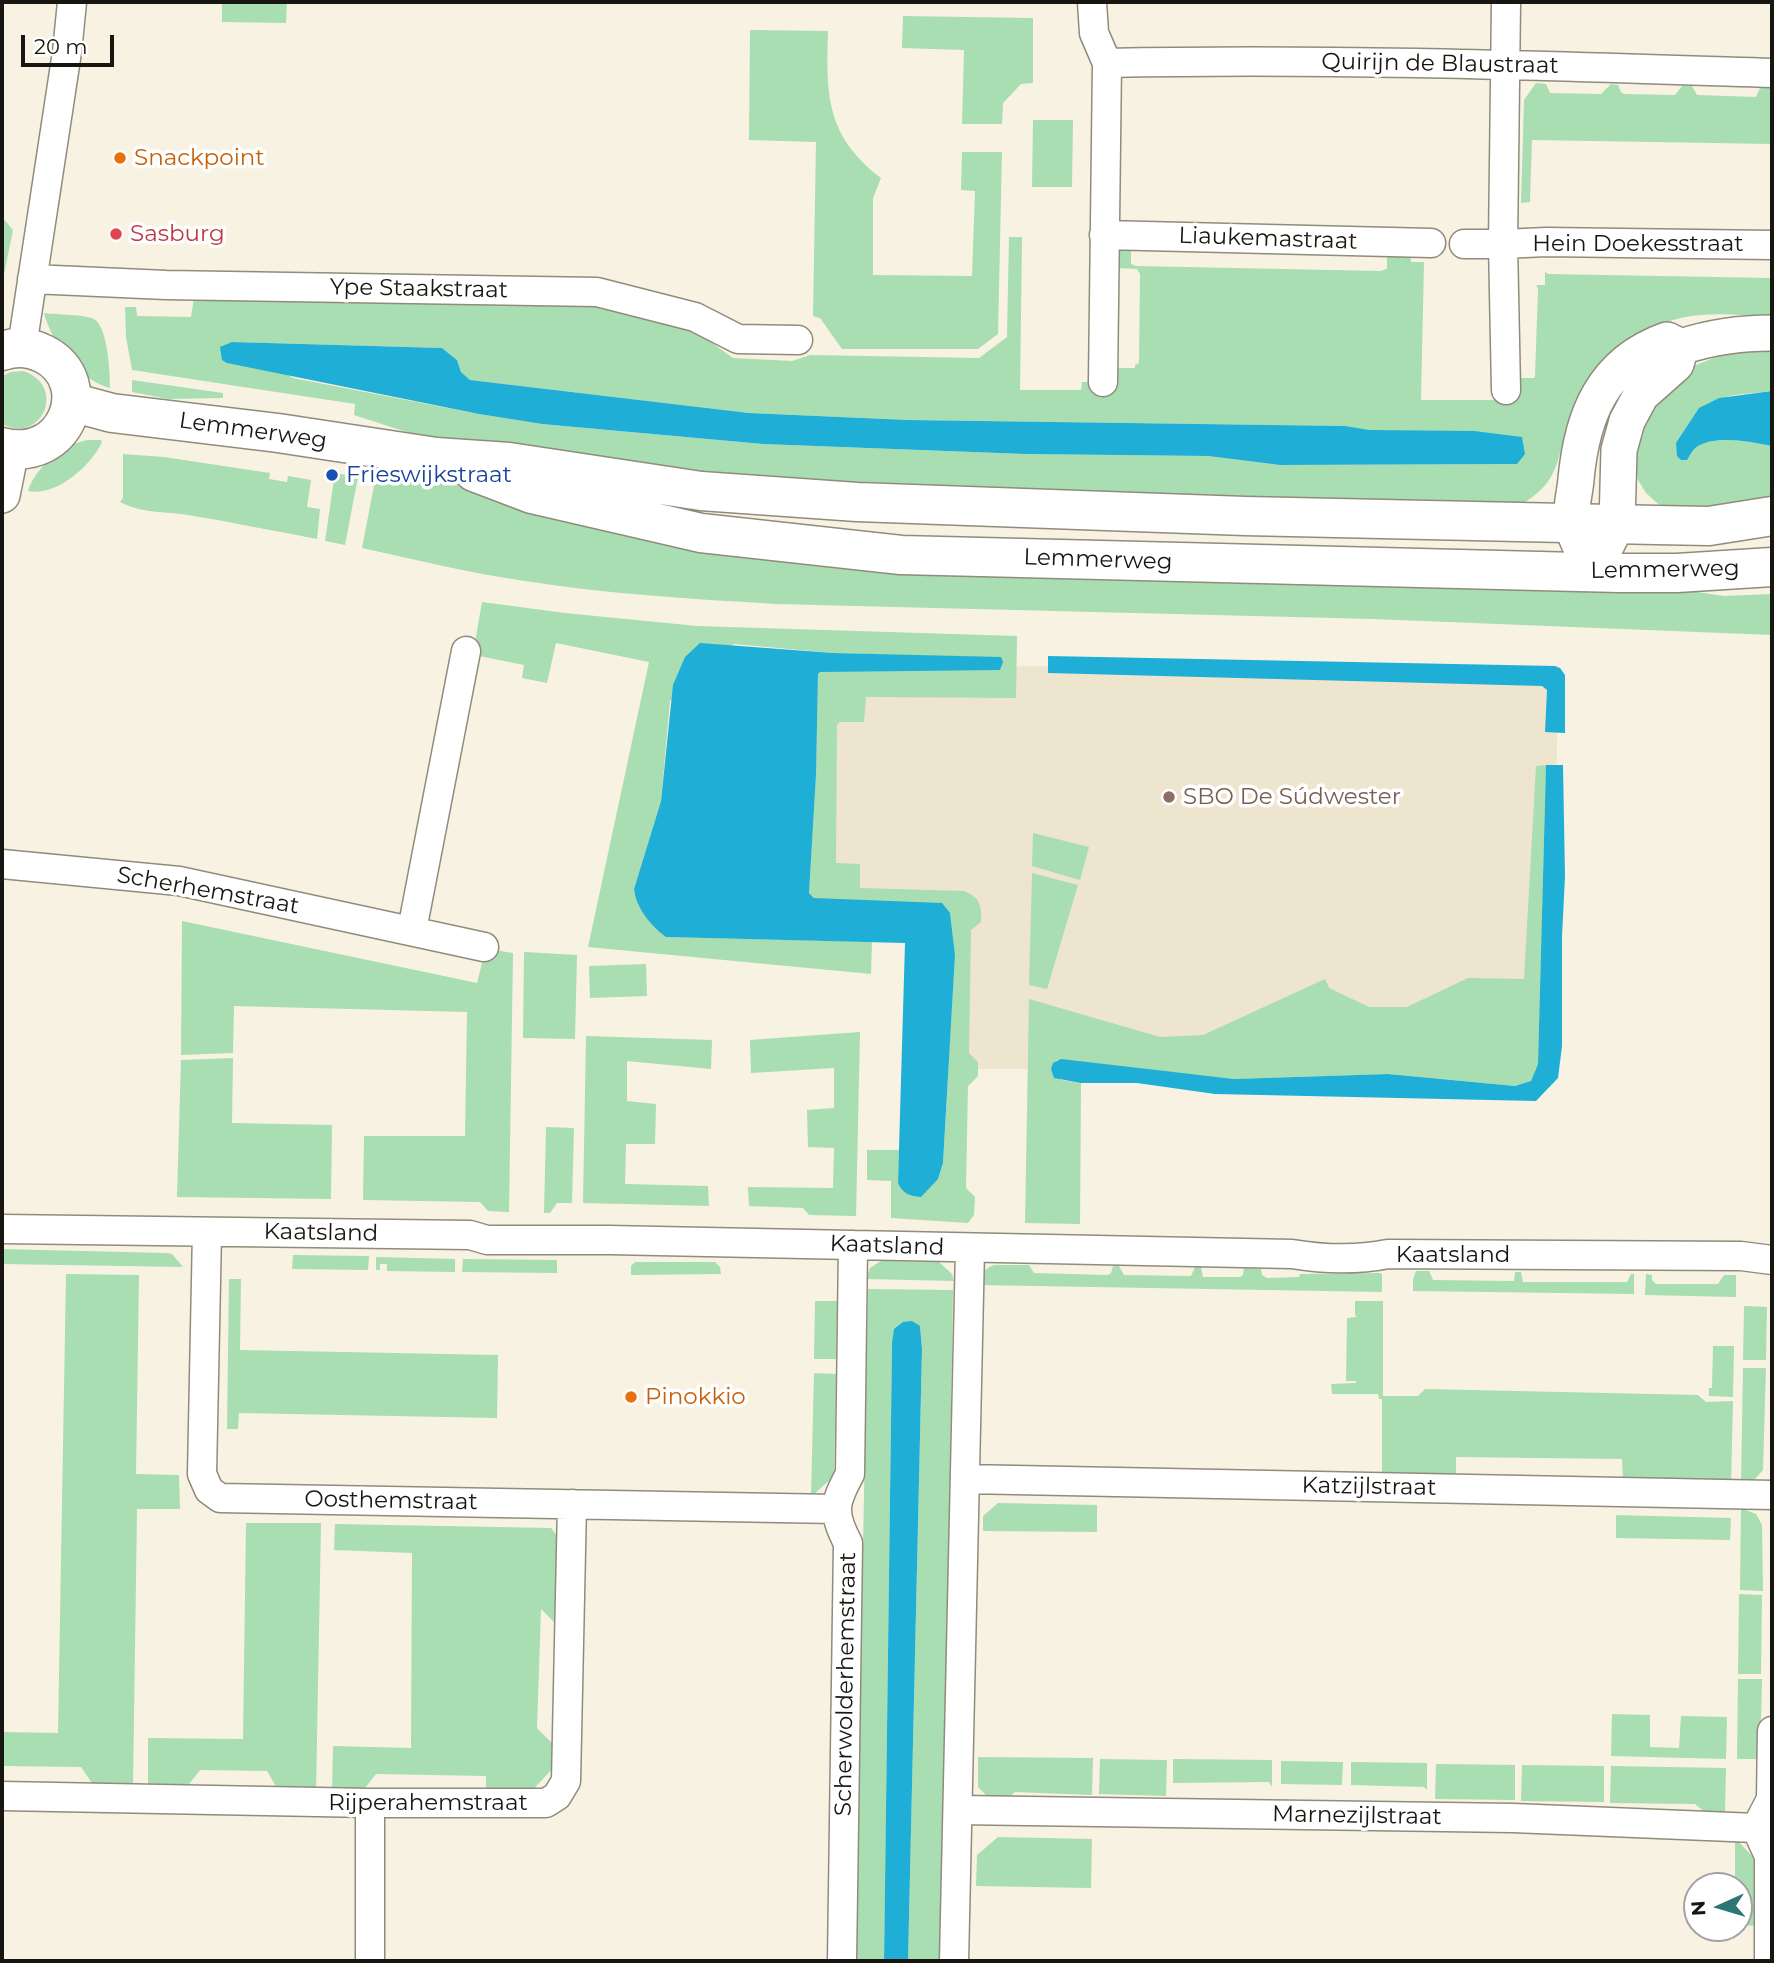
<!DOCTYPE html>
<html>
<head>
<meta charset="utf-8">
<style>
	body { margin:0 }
	#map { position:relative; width:1774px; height:1963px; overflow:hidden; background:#f8f2e2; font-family:Montserrat,sans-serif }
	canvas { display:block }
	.frame { position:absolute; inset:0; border:4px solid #181611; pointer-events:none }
	.north { position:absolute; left:1683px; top:1872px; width:70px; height:70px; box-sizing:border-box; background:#fff; border:2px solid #a3a2a0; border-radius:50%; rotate:266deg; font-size:19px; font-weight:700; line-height:28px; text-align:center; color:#181611 }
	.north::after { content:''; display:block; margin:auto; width:24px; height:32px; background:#2c7674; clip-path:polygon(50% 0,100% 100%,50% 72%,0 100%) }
	.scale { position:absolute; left:21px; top:35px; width:93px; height:32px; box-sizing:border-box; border:4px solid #181611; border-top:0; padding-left:9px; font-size:21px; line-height:24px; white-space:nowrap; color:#181611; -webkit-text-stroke:5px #fff; paint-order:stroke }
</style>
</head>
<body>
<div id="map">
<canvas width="1774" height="1963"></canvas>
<div class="frame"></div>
<div class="north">N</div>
<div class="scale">20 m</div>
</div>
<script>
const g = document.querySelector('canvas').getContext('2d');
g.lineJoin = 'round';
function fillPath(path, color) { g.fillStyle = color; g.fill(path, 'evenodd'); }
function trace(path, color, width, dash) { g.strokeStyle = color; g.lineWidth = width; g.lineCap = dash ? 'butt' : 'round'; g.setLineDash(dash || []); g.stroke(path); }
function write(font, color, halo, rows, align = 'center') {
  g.font = font + ' Montserrat,sans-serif'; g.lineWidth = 7; g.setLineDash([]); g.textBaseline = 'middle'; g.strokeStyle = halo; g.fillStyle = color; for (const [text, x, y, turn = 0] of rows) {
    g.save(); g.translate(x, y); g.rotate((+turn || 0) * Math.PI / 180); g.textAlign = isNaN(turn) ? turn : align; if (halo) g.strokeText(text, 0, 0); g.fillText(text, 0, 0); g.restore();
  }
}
const built = new Path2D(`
	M1071,666L1558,676L1552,1068L939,1069L940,925L775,918L789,668Z`);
const green = new Path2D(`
	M222,2H287L286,23L222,22Z
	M903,16L1033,18V83L1021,84L1003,103L1002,124H962L964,50L902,48Z
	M750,30L828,31C826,95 826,136 881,178L873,198V275L972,276L975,191L961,190L962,152H1002L998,334L978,349H842L820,318L813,316L816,142L749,140Z
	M1536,83L1546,84L1550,93L1601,94L1611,84L1618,85L1621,92L1624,94L1675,95L1682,86H1692L1697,95L1756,97L1760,88L1772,87V144L1532,140L1530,202L1521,203L1524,100Z
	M1033,120H1073L1072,187H1032Z
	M2,217L13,230L2,284Z
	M1009,237H1022L1020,390H1081L1082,382H1092L1091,390L1095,394L1109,395L1115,391V368H1135V365L1139,363L1140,274L1137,269L1116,268L1117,254L1128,243H1131V264L1136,266L1380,271L1387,269V249H1410L1411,262H1424L1421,400H1508L1516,378H1534L1535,376L1538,289L1536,285H1545V272L1548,274L1772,278V317C1733,315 1688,308 1652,329C1640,336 1619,365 1609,376C1599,388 1577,407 1571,420C1554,462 1562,482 1517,507L891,497L425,438L354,415L355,404L132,370L126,337L125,307H136L137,316L191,317L194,298L599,305L690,327L733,358L792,361L810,355L979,358L1007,337ZM232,342L442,348L457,360L461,372L470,380L749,413L908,420L1345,426L1517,464L1280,465L1208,456L1025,454L763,444L542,424L479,414L293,378Z
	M44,313C57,315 83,314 94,319C108,327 110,373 110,388C81,381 51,342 44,313Z
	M1772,348V391C1735,396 1710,391 1688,425C1681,436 1676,442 1677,455L1687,459C1690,455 1693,449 1698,446C1719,435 1750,442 1772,446V509L1669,510L1657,503L1646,493L1638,480L1634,465L1643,417L1682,373L1696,365L1731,351Z
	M23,371C67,385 43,445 2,424V376L11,372Z
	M132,380L223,393V398L168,399L132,392Z
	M87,440H101L102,442C91,466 56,497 28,491C36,467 62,445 87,440Z
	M123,454L164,457L270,473L269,479L287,482L288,476L311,480L307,507L320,509L317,539C274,531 231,522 188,515C164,511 143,514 120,502L123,498Z
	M335,473L358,477L345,545L325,541Z
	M420,473L457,480L585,520L1657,586L1724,596L1772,594V635L1373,619L776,604C693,599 608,594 525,581C470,573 416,560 362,548L376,475Z
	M482,602L565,613L697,626L1017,636L1016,698L866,697L864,722H840L837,725L836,863L860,864V888L964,891C980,897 982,906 981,922L971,930L969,1053L978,1062V1076L968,1086L966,1188L975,1197L974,1215L968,1223L891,1218V1181L867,1180V1150H899L898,1183L938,1179L943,1163L955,955L950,913L814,898L809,893L816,775L818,674L820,672L1001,658L833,653L734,644L670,701L661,801L634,889C637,908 651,926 667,937L872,942L871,974L588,947L649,662L556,643L547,683L522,678L524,665L479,656L480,649L474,648Z
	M1546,765L1538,1064L1531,1081L1515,1086L1388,1074L1234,1079L1056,1060L1061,1080L1081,1083L1080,1224L1025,1223L1029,999L1160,1037L1203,1035L1325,979L1329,988L1369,1007H1407L1468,978L1524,979L1536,766Z
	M1033,833L1089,847L1080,880L1032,866Z
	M1032,873L1078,885L1047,989L1029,985Z
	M182,921L477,983L483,959L488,949L513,953L509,1212L488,1211L480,1202L363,1200L364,1136H465L467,1012L234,1006L233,1053L181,1055Z
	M524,952L577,955L575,1039L523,1038Z
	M646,964L647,996L590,998L589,966Z
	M860,1032L856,1216L809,1215L803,1208L749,1206L748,1187L833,1188L834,1148L808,1147L807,1110L834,1108V1068L751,1073L750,1040Z
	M586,1036L712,1040L711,1069L627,1061V1101L656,1104L655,1144H626L625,1184L708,1186L709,1206L583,1203Z
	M233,1058L232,1123L332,1125L331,1199L177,1197L181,1060Z
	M546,1127L574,1128L572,1203H557L550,1213H544Z
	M2,1249L166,1253L172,1254L183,1267L2,1264Z
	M293,1255L369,1256L368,1270L292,1269Z
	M376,1257L455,1259V1272L387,1271V1264H380V1270H376Z
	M463,1259L557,1260V1273L462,1272Z
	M881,1261L939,1262L952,1274L954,1281L866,1279L870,1268Z
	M635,1262H715L720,1267L721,1274L631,1275V1266Z
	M994,1265H1029L1034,1273L1108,1275L1111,1273L1113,1266H1119L1124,1275L1191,1276L1195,1267H1201L1203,1277H1240L1243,1275L1244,1268L1261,1269L1262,1275L1267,1278L1299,1277L1300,1274L1380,1273L1382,1274V1292L978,1285C981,1275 983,1269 994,1265Z
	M1416,1271H1429L1433,1280L1514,1281L1515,1272H1521L1523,1282H1627L1631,1274H1634V1294L1413,1291V1279Z
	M66,1274L139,1275L136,1474L179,1475L180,1509H137L133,1787L94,1786L81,1767L2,1766V1732L58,1733Z
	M1646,1274L1652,1275V1280L1656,1284H1718L1724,1275H1736V1297L1645,1295Z
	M229,1279H241L240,1350L498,1355L497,1418L239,1413L238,1429H227Z
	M868,1289L953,1290L942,1961H908L922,1349L920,1326L892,1343L884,1961H855Z
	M815,1301H837L836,1359H814Z
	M1355,1301H1383V1396H1418L1425,1389L1698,1395L1706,1402L1733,1401L1731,1484L1623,1482L1622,1459L1456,1457V1478H1382V1399H1379L1378,1394H1332L1331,1384L1356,1383V1381H1346L1347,1318L1357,1317L1355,1315Z
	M1744,1306L1767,1307L1766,1360H1743Z
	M1713,1346H1734L1733,1397L1709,1396V1388H1712Z
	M1743,1368H1766L1763,1470L1754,1480L1741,1484Z
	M814,1373L836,1374L834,1476L811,1497Z
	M998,1503L1097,1505V1532L983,1531V1516Z
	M1741,1508L1756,1514L1762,1525L1763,1591L1740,1590Z
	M1616,1515L1731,1518L1730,1540L1616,1538Z
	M246,1523H321L316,1792L278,1790L267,1771L200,1770L186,1788L148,1787V1738L243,1739Z
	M335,1524L551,1528L559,1538L558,1626L541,1609L537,1728L555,1746L554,1767L528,1795H486V1776L376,1774L362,1792H332L333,1746L411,1748L412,1553L334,1550Z
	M1739,1594L1762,1595L1761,1674H1738Z
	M1738,1679H1762L1760,1759H1737Z
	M1612,1714L1650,1715V1747L1679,1748L1681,1716L1727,1717L1726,1759L1611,1756Z
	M978,1757L1093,1758L1092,1795L1015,1792L1002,1803L991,1800L978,1787Z
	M1100,1759L1167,1760L1166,1796L1099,1794Z
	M1173,1759L1272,1760V1787L1269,1782L1173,1783Z
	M1281,1761L1343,1762L1342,1785L1281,1784Z
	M1351,1762L1427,1763V1790L1424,1787L1351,1785Z
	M1436,1764L1515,1765V1800L1435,1799Z
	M1522,1765L1604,1766V1802L1521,1801Z
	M1611,1766L1726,1768L1725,1814H1707L1695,1804L1610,1803Z
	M998,1837L1092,1839L1091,1888L976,1886L977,1855Z
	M1735,1838L1757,1861V1926L1739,1925V1886H1735Z`);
const water = new Path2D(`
	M232,342L442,348L457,360L461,372L470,380L749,413L908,420L1345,426L1369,430L1474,431L1522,437L1525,454L1517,464L1280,465L1208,456L1025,454L763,444L542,424L479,414L227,363L222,360L220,347Z
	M1772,391V446C1750,442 1719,435 1698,446C1693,449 1690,455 1687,460H1681L1677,456L1676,443L1699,408L1719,398Z
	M700,643L833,653L1001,657L1003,662L1000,670L820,672L818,674L816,775L809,893L814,898L942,903L950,913L955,955L943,1163L938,1179L921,1197C910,1196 903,1194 898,1183L905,943L666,937C651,926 636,908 634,889L661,801L673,685L685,657Z
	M1048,656L1555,666L1560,668L1565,675V733L1545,732L1547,690L1542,686L1048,673Z
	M1546,765H1563L1565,876L1562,937V1046L1558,1078L1536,1101L1215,1094L1137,1083H1081L1054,1078L1051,1069L1053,1063L1061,1059L1234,1079L1388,1074L1515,1086L1531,1081L1538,1064Z
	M912,1321L920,1326L922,1349L908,1961H884L892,1343L894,1329L903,1322Z`);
const minor = new Path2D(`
	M1092,2L1094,33L1107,63L1103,382
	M1506,2L1503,244L1506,390
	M1107,63C1329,58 1551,66 1772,73
	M1104,235L1431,243
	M1464,244H1503L1546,242L1772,245
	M32,279L166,285L597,292L695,317L738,339L798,340
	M22,347L67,52L72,2
	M2,864L179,881L484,947
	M412,930L466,651
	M2,1229L470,1235L487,1240H609L1292,1254C1322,1259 1358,1260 1388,1254L1741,1256L1772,1260
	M207,1232L202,1474L209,1490L220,1498L835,1509
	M965,1479L1772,1495
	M2,1796L370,1803H546L557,1796L566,1781L572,1504
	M958,1810L1513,1818L1756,1828
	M370,1961V1803
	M842,1961L848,1543C832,1513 834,1503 850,1474L853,1245
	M954,1961L970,1249
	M1769,1961V1856L1756,1828L1771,1799L1772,1731`);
const tertiary = new Path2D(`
	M1667,340L1681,347L1676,364L1641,395L1627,421L1619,450L1617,524L1593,572C1587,558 1574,537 1572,522C1570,509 1575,493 1576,479C1582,416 1602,363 1667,340Z
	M1681,347C1711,337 1740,333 1772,333
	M2,495L11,450`);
const secondary = new Path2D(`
	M2,351C16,346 30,347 44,354C98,382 66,464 2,447
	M71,402L112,413L278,433L436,457L509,462L701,491L857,502L1245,516L1656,525L1709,526L1772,516
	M474,472L532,494L701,533L901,555L1619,573H1677L1772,567`);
const markers = [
	[120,158,7,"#e8710a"],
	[116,234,7,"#e0444e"],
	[332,475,7,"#1a4fb4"],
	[1169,797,7,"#8d6e63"],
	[631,1397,7,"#e8710a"]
];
const streetNames = [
	["Quirijn de Blaustraat",1440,64,1],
	["Liaukemastraat",1268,239,2],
	["Hein Doekesstraat",1638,244],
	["Ype Staakstraat",419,289,1],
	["Lemmerweg",253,431,8],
	["Lemmerweg",1098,560,2],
	["Lemmerweg",1665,570,-1],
	["Scherhemstraat",208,891,10],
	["Kaatsland",321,1233,1],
	["Kaatsland",887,1246,2],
	["Kaatsland",1453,1255],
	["Katzijlstraat",1369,1487,1],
	["Oosthemstraat",391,1501,1],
	["Scherwolderhemstraat",846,1684,-89],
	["Rijperahemstraat",428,1803],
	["Marnezijlstraat",1357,1816,1]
];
const foodNames = [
	["Snackpoint",134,158],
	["Pinokkio",645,1397]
];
const healthNames = [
	["Sasburg",130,234]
];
const transitNames = [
	["Frieswijkstraat",346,475]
];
const educationNames = [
	["SBO De Súdwester",1183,797]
];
fillPath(built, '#eee5ce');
fillPath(green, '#a9ddb2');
fillPath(water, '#1faed6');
trace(minor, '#918b7d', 31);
trace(tertiary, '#918b7d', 38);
trace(secondary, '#918b7d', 41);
trace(minor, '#fff', 28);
trace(tertiary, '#fff', 35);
trace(secondary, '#fff', 38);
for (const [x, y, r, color] of markers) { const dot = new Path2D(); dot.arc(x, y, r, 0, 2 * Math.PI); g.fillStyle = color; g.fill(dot); trace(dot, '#fff', 2.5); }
write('23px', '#181611', '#fff', streetNames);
write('23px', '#c56008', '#fff', foodNames, 'left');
write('23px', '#be3a42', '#fff', healthNames, 'left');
write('23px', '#164399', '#fff', transitNames, 'left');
write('23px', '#785e54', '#fff', educationNames, 'left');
</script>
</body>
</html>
